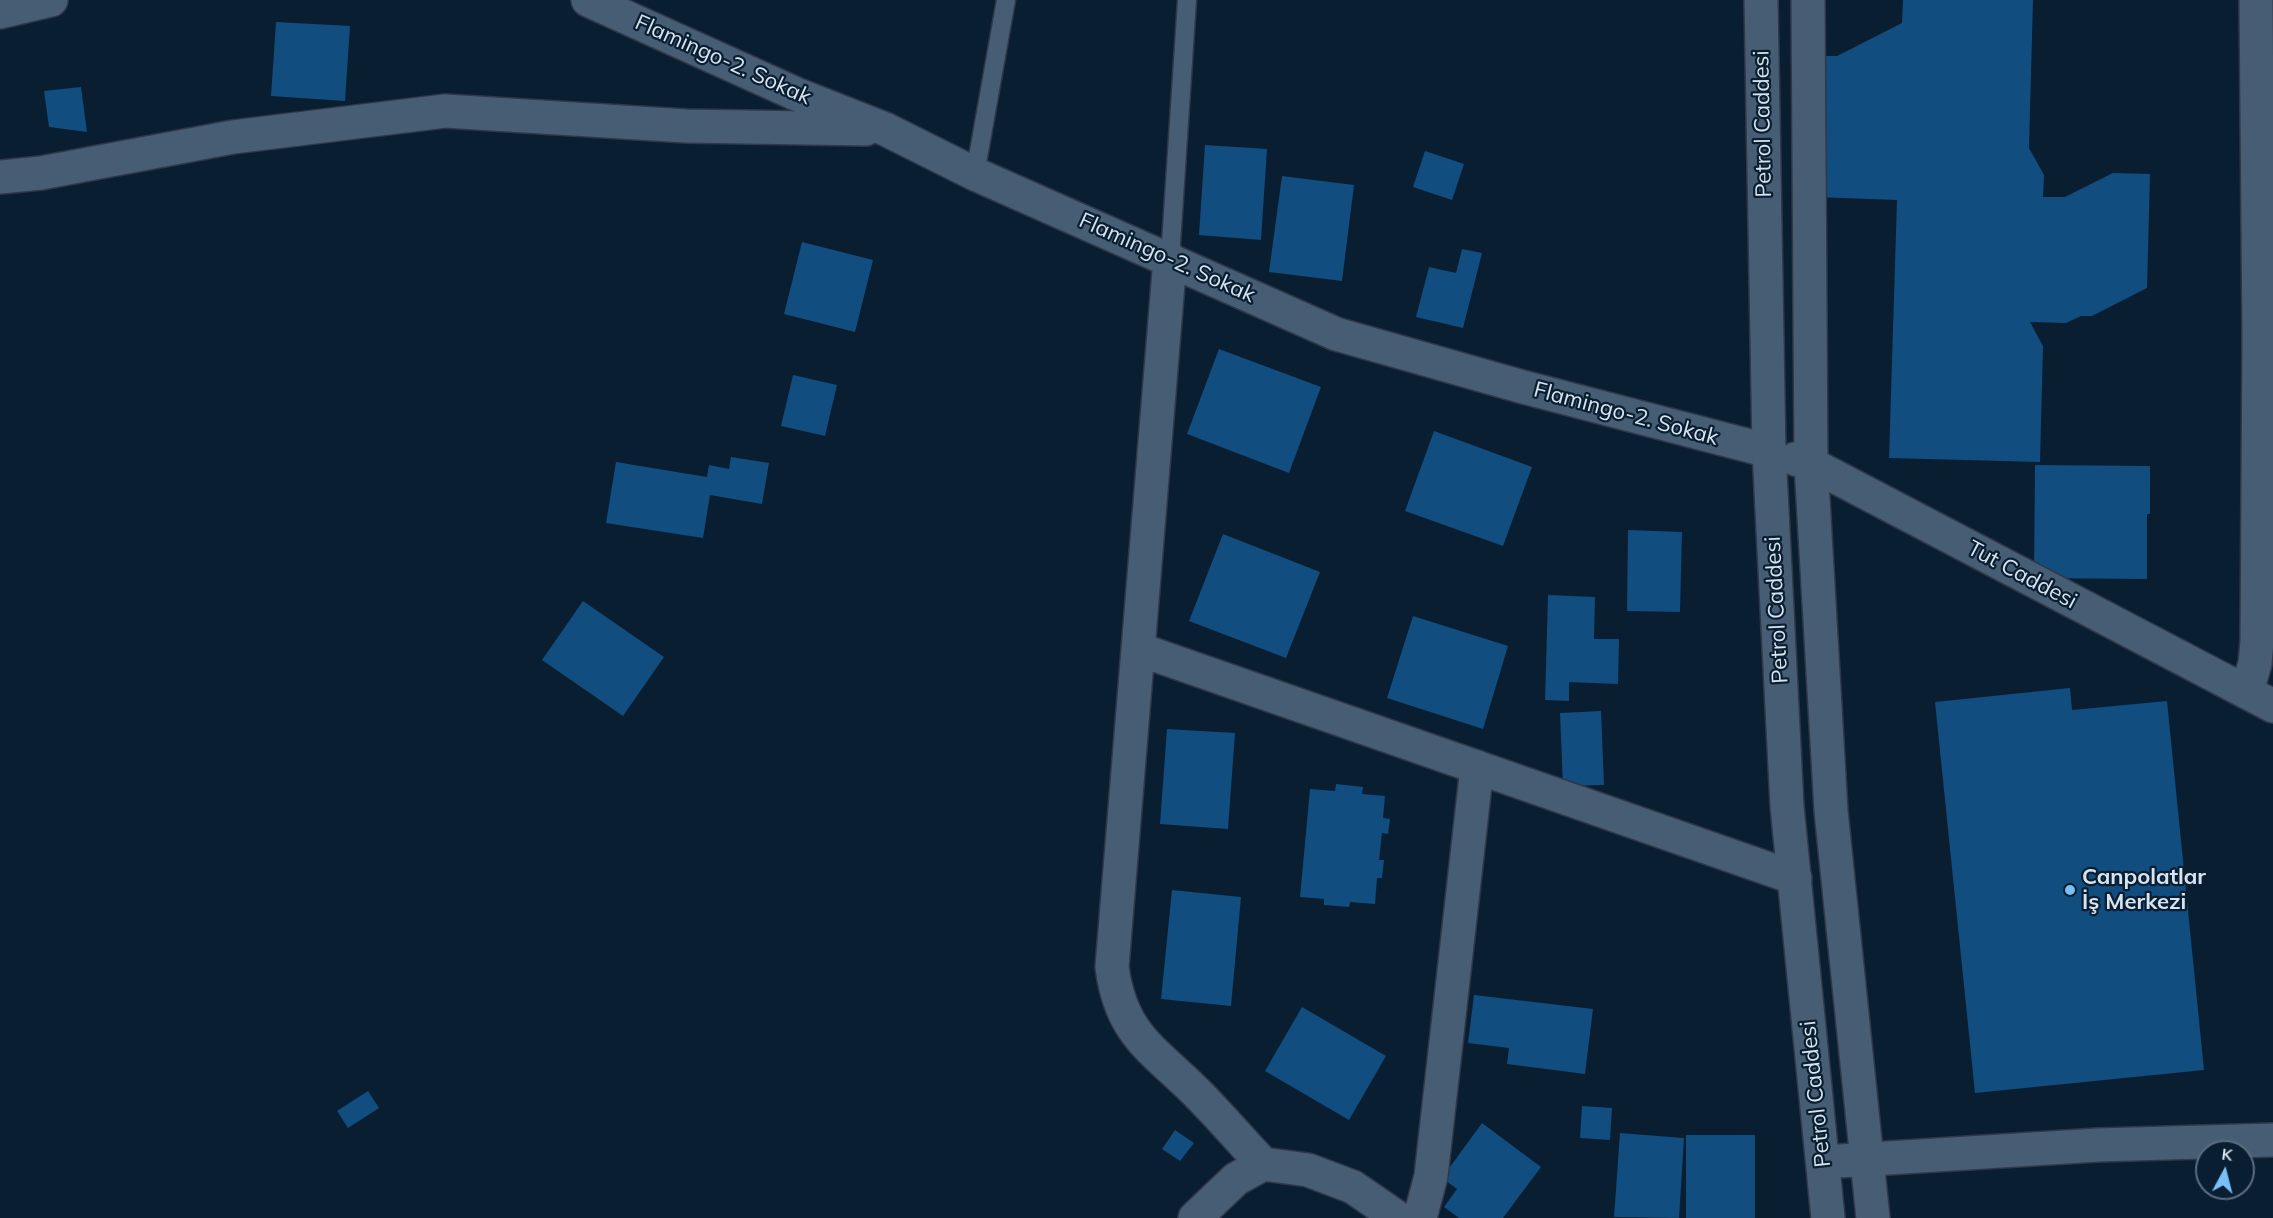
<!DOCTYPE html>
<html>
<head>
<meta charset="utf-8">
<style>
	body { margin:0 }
	#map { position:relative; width:2273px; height:1218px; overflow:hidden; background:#0a1e31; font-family:Mulish,sans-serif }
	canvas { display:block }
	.north { position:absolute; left:2195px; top:1140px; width:60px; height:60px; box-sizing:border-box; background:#0a1e31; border:2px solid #5c6d7d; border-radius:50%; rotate:7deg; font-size:16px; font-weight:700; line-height:24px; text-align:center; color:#d6e3f0 }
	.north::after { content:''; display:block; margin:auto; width:21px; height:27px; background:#79bff8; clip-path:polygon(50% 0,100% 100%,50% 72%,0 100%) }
</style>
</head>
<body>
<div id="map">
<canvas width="2273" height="1218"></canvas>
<div class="north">K</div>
</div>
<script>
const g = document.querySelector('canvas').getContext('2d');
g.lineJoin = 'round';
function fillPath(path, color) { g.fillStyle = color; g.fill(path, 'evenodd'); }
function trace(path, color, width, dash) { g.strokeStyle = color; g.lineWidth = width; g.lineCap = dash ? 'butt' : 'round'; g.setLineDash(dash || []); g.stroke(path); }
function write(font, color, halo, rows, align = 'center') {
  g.font = font + ' Mulish,sans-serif'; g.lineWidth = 4.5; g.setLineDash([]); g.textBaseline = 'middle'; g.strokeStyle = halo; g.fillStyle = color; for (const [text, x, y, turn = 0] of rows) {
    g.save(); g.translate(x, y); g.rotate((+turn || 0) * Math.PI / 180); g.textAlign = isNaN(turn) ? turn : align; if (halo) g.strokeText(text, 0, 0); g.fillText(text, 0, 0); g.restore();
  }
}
const building = new Path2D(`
	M1903,0H2033L2029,148L2044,175L2043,197H2065L2113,173L2150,174L2147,288L2092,316H2081L2066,323L2030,322L2043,346L2040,462L1889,458L1897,200L1814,197L1818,56H1837L1902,23Z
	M276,22L350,26L345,101L271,96Z
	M81,87L87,132L49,127L44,91Z
	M1205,145L1267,149L1261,240L1199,235Z
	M1425,151L1464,164L1452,200L1413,187Z
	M1282,176L1354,185L1342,281L1269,272Z
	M802,242L873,260L855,332L784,314Z
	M1462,249L1482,253L1463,328L1416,317L1429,267L1456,273Z
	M1219,349L1321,387L1289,473L1187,434Z
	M793,375L837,385L825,436L781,426Z
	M1434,431L1532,467L1503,546L1405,511Z
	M731,457L769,463L762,504L710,495L703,538L606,523L616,462L707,477L709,465L729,469Z
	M2035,465L2150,466V514H2147V579L2034,578Z
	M1628,530L1682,532L1680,612L1627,611Z
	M1223,534L1320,572L1286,658L1189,621Z
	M1548,595L1595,597L1594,639H1619L1618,684L1569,682V701L1545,700Z
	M583,601L664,657L623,716L542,660Z
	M1413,616L1508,646L1483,729L1387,698Z
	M2070,688L2072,710L2167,701L2204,1070L1975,1093L1935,702Z
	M1601,711L1604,785L1563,786L1560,713Z
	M1167,729L1235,733L1228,829L1160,824Z
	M1336,784L1363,787L1362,794L1385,796L1383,818L1390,819L1388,834L1382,833L1379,860H1384L1382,878H1377L1375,904L1350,902L1349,907L1324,905V899L1300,897L1310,789L1335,791Z
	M1172,890L1241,897L1231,1006L1161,999Z
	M1474,995L1593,1009L1585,1074L1507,1064L1509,1048L1468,1043Z
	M1302,1007L1386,1056L1349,1120L1265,1071Z
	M368,1091L379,1108L348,1128L337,1111Z
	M1582,1106L1612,1108L1610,1140L1580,1138Z
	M1482,1123L1541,1167L1503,1218H1459L1444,1207L1457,1189L1442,1178Z
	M1175,1130L1194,1143L1180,1161L1162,1149Z
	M1620,1133L1684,1138L1679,1218L1614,1217Z
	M1686,1135H1755V1218H1686Z`);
const lane = new Path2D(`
	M975,174L1006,0
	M1170,259L1187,0`);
const street = new Path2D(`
	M588,0L796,94L885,129L975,174L1336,334L1523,387L1769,451
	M0,12L51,0
	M0,177L41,173L233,137L445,111L686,126L866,129
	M1170,259L1112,967C1121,1035 1153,1049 1197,1093C1220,1116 1241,1141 1263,1164
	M1138,649L1795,878
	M2247,692L2255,663L2257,642L2259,337L2256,0
	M1823,1162L2098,1145L2273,1140
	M1195,1218L1236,1179L1263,1164L1308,1170L1353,1187L1398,1218
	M1420,1218L1431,1176L1477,767`);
const secondary = new Path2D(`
	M1761,0L1769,451L1787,806L1828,1218
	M1808,0L1811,464L1831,811L1873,1218
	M1795,459L1811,464L2273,706`);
const markers = [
	[2070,890,6,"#79bff8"]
];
const streetNames = [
	["Flamingo-2. Sokak",723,60,24],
	["Petrol Caddesi",1763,124,-91],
	["Flamingo-2. Sokak",1167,258,24],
	["Flamingo-2. Sokak",1626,414,15],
	["Tut Caddesi",2022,575,28],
	["Petrol Caddesi",1777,610,-93],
	["Petrol Caddesi",1816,1094,-96]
];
const poiNames = [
	["Canpolatlar",2082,877],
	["İş Merkezi",2082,902]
];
fillPath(building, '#114d7e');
trace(lane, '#2f3748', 21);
trace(street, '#2f3748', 36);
trace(secondary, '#2f3748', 36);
trace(lane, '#465d73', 18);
trace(street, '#465d73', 33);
trace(secondary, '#465d73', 33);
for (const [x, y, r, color] of markers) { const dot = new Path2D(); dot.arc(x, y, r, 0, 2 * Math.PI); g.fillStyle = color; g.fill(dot); trace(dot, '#0a1e31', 2); }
write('22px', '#d6e3f0', '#0a1e31', streetNames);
write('bold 22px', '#d6e3f0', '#0a1e31', poiNames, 'left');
</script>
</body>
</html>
